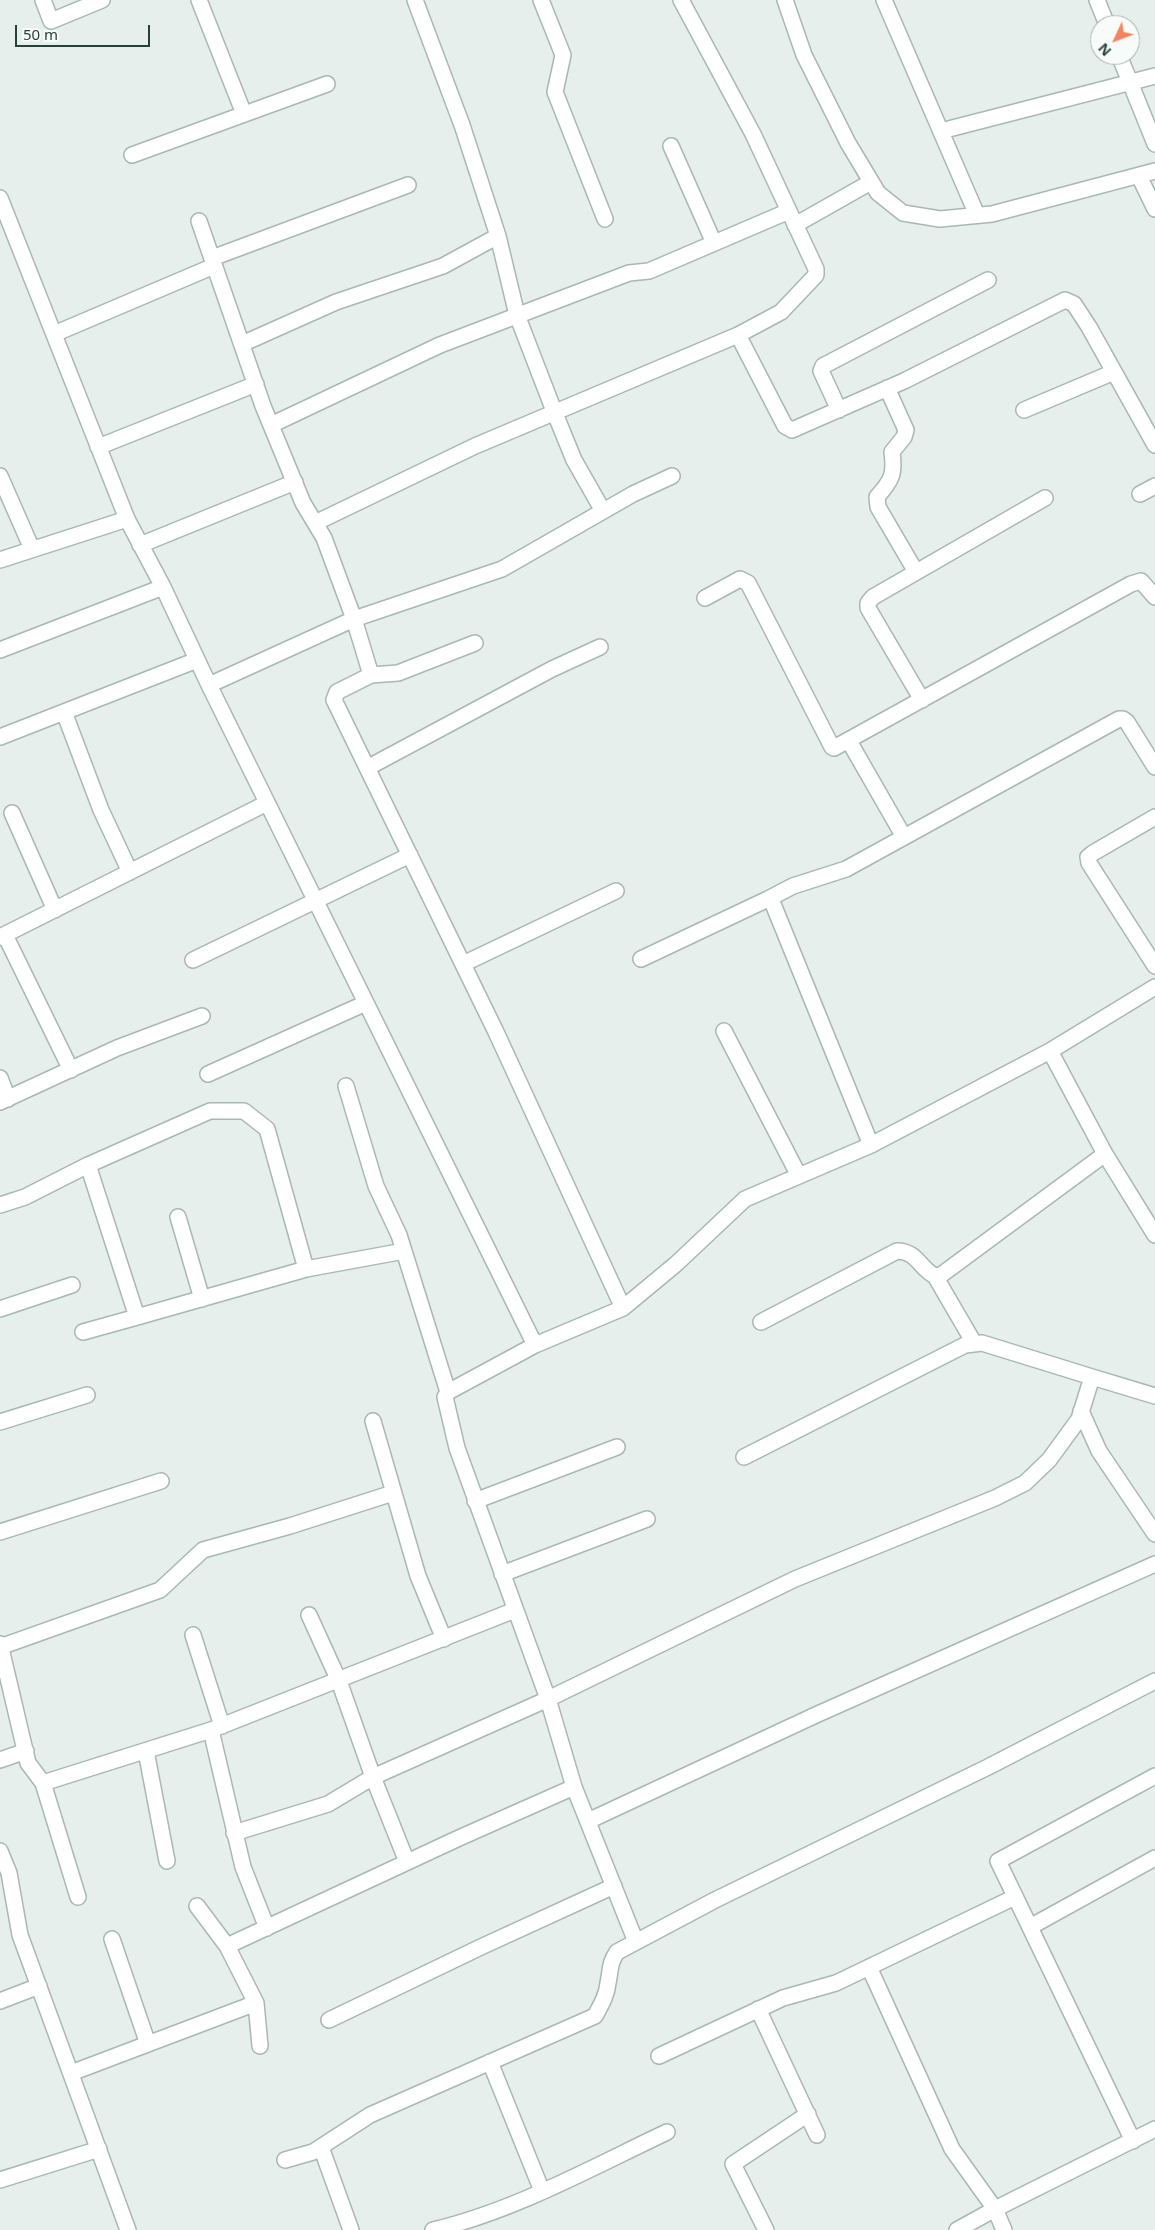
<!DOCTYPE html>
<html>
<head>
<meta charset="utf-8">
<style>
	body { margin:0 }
	#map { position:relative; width:1155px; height:2230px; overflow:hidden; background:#e6efeb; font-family:"Noto Sans",sans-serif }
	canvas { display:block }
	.north { position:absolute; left:1090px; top:15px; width:50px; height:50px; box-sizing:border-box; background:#f7fbf9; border:1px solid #a3b1ad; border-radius:50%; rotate:227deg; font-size:14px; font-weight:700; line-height:20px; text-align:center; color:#24423a }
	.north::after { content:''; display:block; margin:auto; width:18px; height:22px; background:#f4845f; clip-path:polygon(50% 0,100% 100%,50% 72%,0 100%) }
	.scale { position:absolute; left:15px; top:25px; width:135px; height:22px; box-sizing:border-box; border:2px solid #24423a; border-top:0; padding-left:6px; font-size:15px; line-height:18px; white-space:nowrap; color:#24423a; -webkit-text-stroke:4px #f7fbf9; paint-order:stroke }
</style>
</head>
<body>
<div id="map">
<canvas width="1155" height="2230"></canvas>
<div class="north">N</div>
<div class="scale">50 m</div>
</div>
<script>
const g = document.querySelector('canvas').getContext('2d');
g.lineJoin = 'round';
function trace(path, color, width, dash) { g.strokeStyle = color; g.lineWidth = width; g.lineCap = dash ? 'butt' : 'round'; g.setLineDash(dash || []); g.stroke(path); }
const minor = new Path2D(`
	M43,0L51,21L102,0
	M199,0L244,114
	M541,0L563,55L555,92L605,219
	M785,0L804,55L848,143L878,193L903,213L940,219L992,214L1155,171
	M884,0L977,215
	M1097,0L1107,25
	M1119,55L1155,144
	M941,131L1155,76
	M671,146L714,243
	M132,155L327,84
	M1139,176L1155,209
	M0,198L127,519L163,587L209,685L535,1345
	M199,221L263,406L303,503L324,538L354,619L371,675L337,692L334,700L496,1032L623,1308
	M795,225L871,182
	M498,236L517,315L554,411L574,460L603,511
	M212,258L408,185
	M54,334L214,266
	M738,335L785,426L792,430L904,381L1065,300L1074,304L1089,327L1155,445
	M242,344L336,302L443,266L498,236L462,125L415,0
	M887,388L906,430L904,437L892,452C895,474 892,480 877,497L878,507L916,572
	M839,410L821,371L823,366L988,280
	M1024,410L1114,372
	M271,425L440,345L629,273L649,271L789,211
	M98,447L256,384
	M0,476L32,549
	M1140,494L1155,486
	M315,523L475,446L738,335L781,312L816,275V269L753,134L681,0
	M140,545L295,482
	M0,560L127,519
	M705,598L740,579L748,583L832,747L834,748L1131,584L1141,581L1155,597
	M0,650L163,587
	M371,675L398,673L475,643
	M209,685L354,619L502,569L633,494L672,476
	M922,700L868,608V603L873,597L1045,498
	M64,712L101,810L130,872
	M0,737L197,660
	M849,741L904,837
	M367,768L552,669L600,647
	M12,813L55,910
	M1155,817L1093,853L1088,857L1089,863L1155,966
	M768,899L793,886L846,869L1119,719H1123L1127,722L1155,767
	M5,935L71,1070
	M0,937L267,803
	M641,959L768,899L773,904L871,1145
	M193,960L410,855
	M463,964L616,891
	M1155,987L1050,1051L871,1145L745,1199L676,1264L623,1308L535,1345L448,1392L445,1397L457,1448L548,1699L795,1579L995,1498L1025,1483L1049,1460L1079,1419L1092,1377L1155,1396
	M724,1031L799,1176
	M1050,1051L1105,1154L1155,1235
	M208,1074L366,1003
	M0,1078L8,1099
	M346,1086L376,1186L399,1235L448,1392
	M0,1102L117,1048L202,1016
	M88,1165L137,1317L306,1269L404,1251
	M0,1205L25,1197L88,1165L210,1111H244L267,1129L306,1269
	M178,1217L202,1299
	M935,1276L974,1343
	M0,1309L72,1285
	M761,1322L897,1251C917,1251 920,1269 935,1276L941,1275L1105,1154
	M83,1332L137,1317
	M1081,1411L1099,1451L1155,1534
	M373,1421L418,1576L444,1639
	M0,1422L87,1395
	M744,1457L965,1345L982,1343L1092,1377
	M475,1501L617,1447
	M0,1532L161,1481
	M502,1574L647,1519
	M309,1615L339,1681L373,1777L407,1862
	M193,1635L222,1726
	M0,1644L28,1763L43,1783L78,1897
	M0,1647L160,1590L203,1550L290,1526L393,1493
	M211,1730L243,1867L267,1928
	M146,1751L167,1861
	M0,1760L26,1751
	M43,1783L211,1730L515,1610
	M588,1821L818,1714L1155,1564
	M234,1833L328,1804L373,1777L548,1699L574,1787
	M0,1851L9,1873L20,1935L128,2230
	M197,1906L227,1946L256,2003L260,2046
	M1030,1927L1155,1858
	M112,1939L148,2044
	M227,1946L459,1838L574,1787L636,1942
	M869,1967L952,2149L995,2209L1004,2230
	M0,2001L39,1986
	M758,2009L817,2135
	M329,2020L483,1946L614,1886
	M659,2056L783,1998L836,1983L1015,1897
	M490,2062L542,2191
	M71,2073L256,2003
	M1133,2141L998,1861L1155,1776
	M321,2147L351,2230
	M285,2160L313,2152L370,2115L595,2016C601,2005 607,1995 608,1983C611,1969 609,1964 617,1952L715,1900L988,1767L1155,1681
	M0,2180L99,2149
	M433,2230C514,2211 591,2168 667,2132
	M766,2230L733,2164L808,2114
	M957,2230L995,2209L1155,2129`);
trace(minor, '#a8b8b2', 18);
trace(minor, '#fff', 15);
</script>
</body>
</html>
